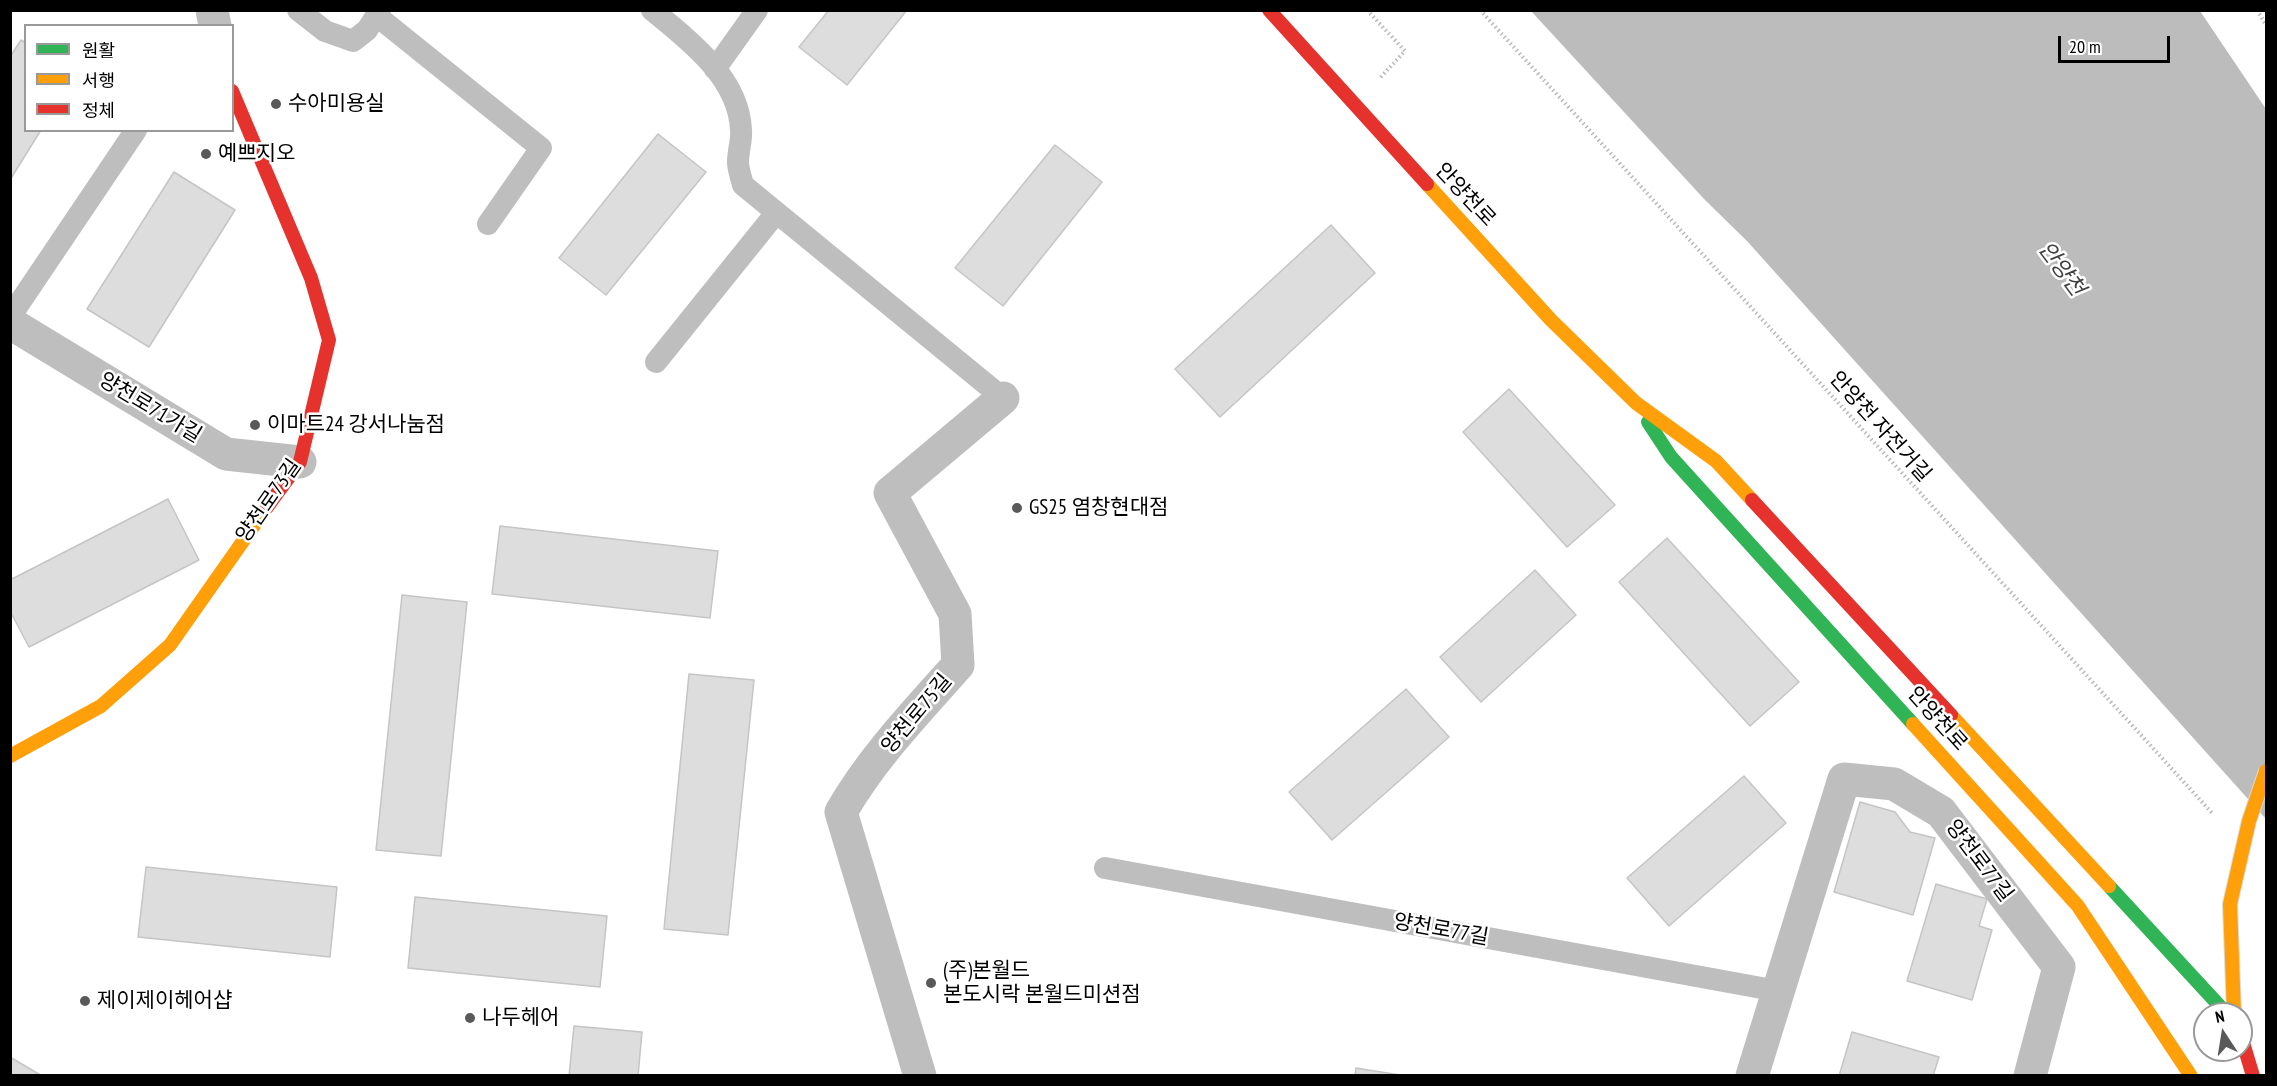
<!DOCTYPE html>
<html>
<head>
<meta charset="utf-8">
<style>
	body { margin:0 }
	#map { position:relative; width:2277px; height:1086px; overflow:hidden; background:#fff; font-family:"PT Sans Narrow","Noto Sans KR",sans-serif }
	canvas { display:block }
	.frame { position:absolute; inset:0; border:12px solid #000; pointer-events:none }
	.legend { position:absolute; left:24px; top:24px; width:210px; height:108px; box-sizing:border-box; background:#fff; border:2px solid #999; margin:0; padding:8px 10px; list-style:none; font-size:18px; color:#000 }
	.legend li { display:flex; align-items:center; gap:12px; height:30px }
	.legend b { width:30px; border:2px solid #999 }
	.north { position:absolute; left:2193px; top:1002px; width:60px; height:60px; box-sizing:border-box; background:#fff; border:2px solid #999; border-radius:50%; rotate:348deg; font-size:16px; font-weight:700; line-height:24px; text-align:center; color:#000 }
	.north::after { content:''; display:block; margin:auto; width:21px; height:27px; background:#595959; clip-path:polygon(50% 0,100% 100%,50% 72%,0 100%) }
	.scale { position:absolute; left:2058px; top:36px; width:112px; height:27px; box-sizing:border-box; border:3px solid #000; border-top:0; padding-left:8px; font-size:18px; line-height:21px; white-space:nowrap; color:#000; -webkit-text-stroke:4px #fff; paint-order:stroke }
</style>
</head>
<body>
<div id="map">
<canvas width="2277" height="1086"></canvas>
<div class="frame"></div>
<ul class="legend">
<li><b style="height:8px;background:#30b455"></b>원활</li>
<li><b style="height:8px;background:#ff9f0a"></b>서행</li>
<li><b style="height:8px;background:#e5322d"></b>정체</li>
</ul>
<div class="north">N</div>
<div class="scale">20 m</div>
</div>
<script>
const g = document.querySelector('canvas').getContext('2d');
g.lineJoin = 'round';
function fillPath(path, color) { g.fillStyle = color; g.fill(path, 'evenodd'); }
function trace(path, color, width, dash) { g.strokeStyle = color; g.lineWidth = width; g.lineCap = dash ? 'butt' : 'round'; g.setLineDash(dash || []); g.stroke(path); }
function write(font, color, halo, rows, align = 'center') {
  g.font = font + ' "PT Sans Narrow","Noto Sans KR",sans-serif'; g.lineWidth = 5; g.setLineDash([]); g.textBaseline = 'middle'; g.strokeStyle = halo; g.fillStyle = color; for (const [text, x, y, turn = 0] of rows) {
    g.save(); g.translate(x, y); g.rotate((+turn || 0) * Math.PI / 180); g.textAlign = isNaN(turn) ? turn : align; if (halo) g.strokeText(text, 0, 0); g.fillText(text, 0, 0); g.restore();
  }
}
const water = new Path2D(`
	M1531,11H2200L2266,109V819L1747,241L1705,200Z`);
const building = new Path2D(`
	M829,10H907L847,85L799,47Z
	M21,40L26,43V130H41L10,180V57Z
	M658,134L706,172L606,295L559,258Z
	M1055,145L1102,182L1003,306L955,268Z
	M174,172L235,210L149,347L87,309Z
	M1331,225L1375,273L1220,417L1175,369Z
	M1509,389L1615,505L1567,547L1463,432Z
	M168,499L199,560L29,647L10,611V580Z
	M500,526L718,551L710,618L492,594Z
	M1667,538L1799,682L1750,726L1619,582Z
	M1535,570L1576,615L1481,702L1440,657Z
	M402,595L467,602L441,856L376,850Z
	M689,674L754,680L728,935L664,929Z
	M1406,689L1449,737L1332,840L1289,792Z
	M1744,776L1786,823L1669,926L1627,878Z
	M1860,802L1895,812L1910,832L1935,838L1913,915L1834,892Z
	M146,867L337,887L330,957L138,937Z
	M1936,884L1987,899L1979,926L1992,930L1972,1000L1907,981Z
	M415,897L607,916L600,987L408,968Z
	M574,1026L642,1032L638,1076H569Z
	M1852,1032L1939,1057L1933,1076H1839Z
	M10,1057L42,1076H10Z
	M1356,1068L1406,1076H1355Z`);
const path = new Path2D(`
	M1367,10L1405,51L1379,79
	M1480,10L2213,814
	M2257,10L2266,25`);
const lane = new Path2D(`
	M298,10L325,31L353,41L367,30L380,10
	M652,10C689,40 739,78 741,130C742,140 738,151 738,162C738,169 741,177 743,185L1003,398
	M377,16L541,148L488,224
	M715,69L757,10
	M10,317L136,130
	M656,362L776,213
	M1105,868L1778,991`);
const street = new Path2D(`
	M212,10L215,26
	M10,323L226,454L300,462
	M920,1076L841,812C872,758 917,711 958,665L955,614L890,493L1003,398
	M1752,1076L1844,779L1894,784L1941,812L2059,967L2030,1076`);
const fast = new Path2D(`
	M1648,422L1671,457L1913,724
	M2109,886L2227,1014`);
const slow = new Path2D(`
	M1427,184L1551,320L1636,403L1716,461L1752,500
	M1951,715L2109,886
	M1913,724L2078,906L2191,1076
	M10,756L101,706L170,645L267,507`);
const jam = new Path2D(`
	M1269,10L1427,184
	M232,91L311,278L329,340L300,462L267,507
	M1752,500L1951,715
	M2241,1036L2253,1076`);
const slowBridge = new Path2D(`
	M2234,1014L2230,904L2249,821L2266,771`);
const markers = [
	[276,104,6,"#595959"],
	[206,154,6,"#595959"],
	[255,425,6,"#595959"],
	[1017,508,6,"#595959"],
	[931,983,6,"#595959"],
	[85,1001,6,"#595959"],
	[470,1018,6,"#595959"]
];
const poiNames = [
	["수아미용실",288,104],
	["예쁘지오",218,154],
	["이마트24 강서나눔점",267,425],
	["GS25 염창현대점",1029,508],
	["(주)본월드",943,971],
	["본도시락 본월드미션점",943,995],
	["제이제이헤어샵",97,1001],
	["나두헤어",482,1018]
];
const streetNames = [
	["안양천로",1465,195,47],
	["양천로71가길",150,408,31],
	["안양천 자전거길",1880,427,48],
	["양천로73길",269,501,-55],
	["양천로75길",917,714,-50],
	["안양천로",1937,719,48],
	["양천로77길",1979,861,53],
	["양천로77길",1441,930,10]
];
const waterNames = [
	["안양천",2061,269,53]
];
fillPath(water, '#bcbcbc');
fillPath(building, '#ddd');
trace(building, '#c5c5c5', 1.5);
trace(path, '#b8b8b8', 4, [1.5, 3]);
trace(lane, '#bebebe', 22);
trace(street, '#bebebe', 33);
trace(fast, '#30b455', 14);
trace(slow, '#ff9f0a', 14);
trace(jam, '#e5322d', 14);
trace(slowBridge, '#dbdbdb', 16, []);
trace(slowBridge, '#ff9f0a', 14);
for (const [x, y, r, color] of markers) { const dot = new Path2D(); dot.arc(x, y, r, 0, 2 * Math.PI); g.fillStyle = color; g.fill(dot); trace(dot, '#fff', 2); }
write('21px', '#000', '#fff', poiNames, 'left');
write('21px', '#000', '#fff', streetNames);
write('italic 22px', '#414141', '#fff', waterNames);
</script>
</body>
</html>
